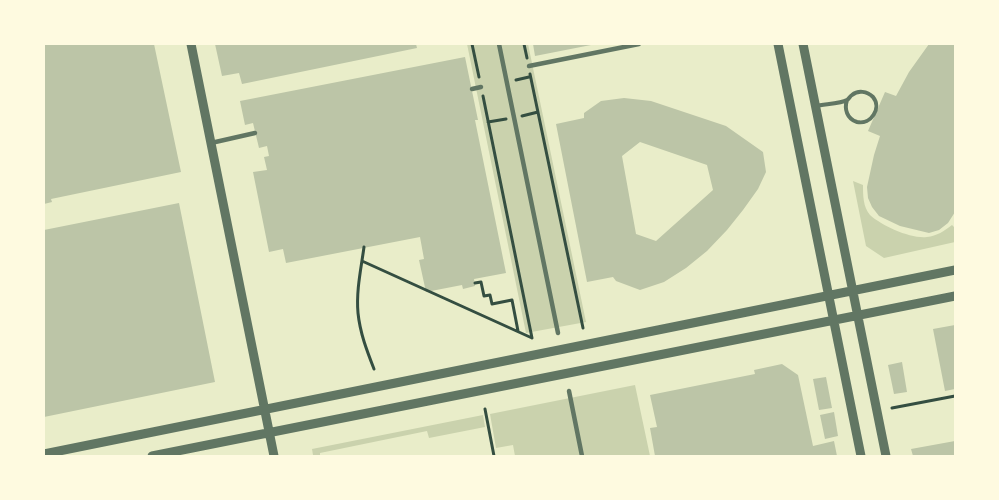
<!DOCTYPE html>
<html>
<head>
<meta charset="utf-8">
<style>
	body { margin:0 }
	#map { position:relative; width:999px; height:500px; overflow:hidden; background:#e9edc9; font-family:Commissioner,sans-serif }
	canvas { display:block }
	.frame { position:absolute; inset:0; border:45px solid #fefae0; pointer-events:none }
</style>
</head>
<body>
<div id="map">
<canvas width="999" height="500"></canvas>
<div class="frame"></div>
</div>
<script>
const g = document.querySelector('canvas').getContext('2d');
g.lineJoin = 'round';
function fillPath(path, color) { g.fillStyle = color; g.fill(path, 'evenodd'); }
function trace(path, color, width, dash) { g.strokeStyle = color; g.lineWidth = width; g.lineCap = dash ? 'butt' : 'round'; g.setLineDash(dash || []); g.stroke(path); }
const green = new Path2D(`
	M467,44H528L586,322L526,333Z
	M853,181L863,185C863,195 863,207 870,215C882,226 911,239 927,237C937,236 944,231 952,225L955,228V242L884,258L866,246Z
	M635,385L650,456H515L513,445L496,448L490,414Z
	M483,415L485,427L429,438L427,431L320,453V456L313,455L312,449Z`);
const building = new Path2D(`
	M44,44H154L181,172L51,199L52,202L44,204Z
	M215,44H416L417,48L242,84L239,73L222,76Z
	M533,44H590L591,45L535,56Z
	M929,44H955V212L948,223L939,230L929,233L900,226L879,216L872,207L868,198L867,187L874,155L880,136L868,131L885,92L896,96L909,72Z
	M465,57L478,120H475L506,273L474,279L475,286L463,289L462,285L426,292L419,260L424,259L420,237L286,263L283,249L269,252L253,172L267,170L264,157L269,156L267,146L259,148L253,123L245,125L240,101Z
	M624,98L651,101L726,126L763,152L766,172L758,189L743,210L727,230L707,251L686,268L664,282L640,290L616,281L613,277L587,282L556,124L584,118V113L601,101ZM640,142L707,165L713,190L656,241L636,234L622,156Z
	M179,203L215,382L44,417V230Z
	M955,325V389L945,391L933,329Z
	M902,362L907,392L894,394L888,365Z
	M782,364L798,375L813,446L834,441L837,456H655L650,428L657,427L650,395L755,374L754,370Z
	M826,377L832,408L819,410L813,379Z
	M834,412L838,436L825,439L820,415Z
	M955,441V456H913L911,449Z`);
const path = new Path2D(`
	M472,44L479,77
	M524,44L527,58
	M530,74L583,328
	M516,80L529,77
	M483,96L532,338
	M522,116L538,112
	M488,122L506,119
	M364,247C361,269 356,291 358,313C360,333 367,351 374,369
	M362,261L532,338
	M475,283L481,282L484,296L490,295L492,304L512,300L518,331
	M892,408L955,396
	M485,409L494,456`);
const service = new Path2D(`
	M816,106C823,104 841,104 847,100C849,99 850,96 852,95C858,90 867,91 873,97C882,108 871,125 857,122C847,119 844,109 847,100`);
const pedestrian = new Path2D(`
	M499,44L558,333
	M529,66L639,44
	M472,89L481,87
	M211,143L255,133
	M569,391L582,456`);
const tertiary = new Path2D(`
	M191,44L274,456
	M778,44L861,456
	M803,44L886,456
	M44,454L955,270
	M152,456L955,296`);
fillPath(green, '#cad2ad');
fillPath(building, '#bcc5a7');
trace(path, '#344e41', 3);
trace(service, '#617663', 4);
trace(pedestrian, '#617663', 4.5);
trace(tertiary, '#617663', 9);
</script>
</body>
</html>
